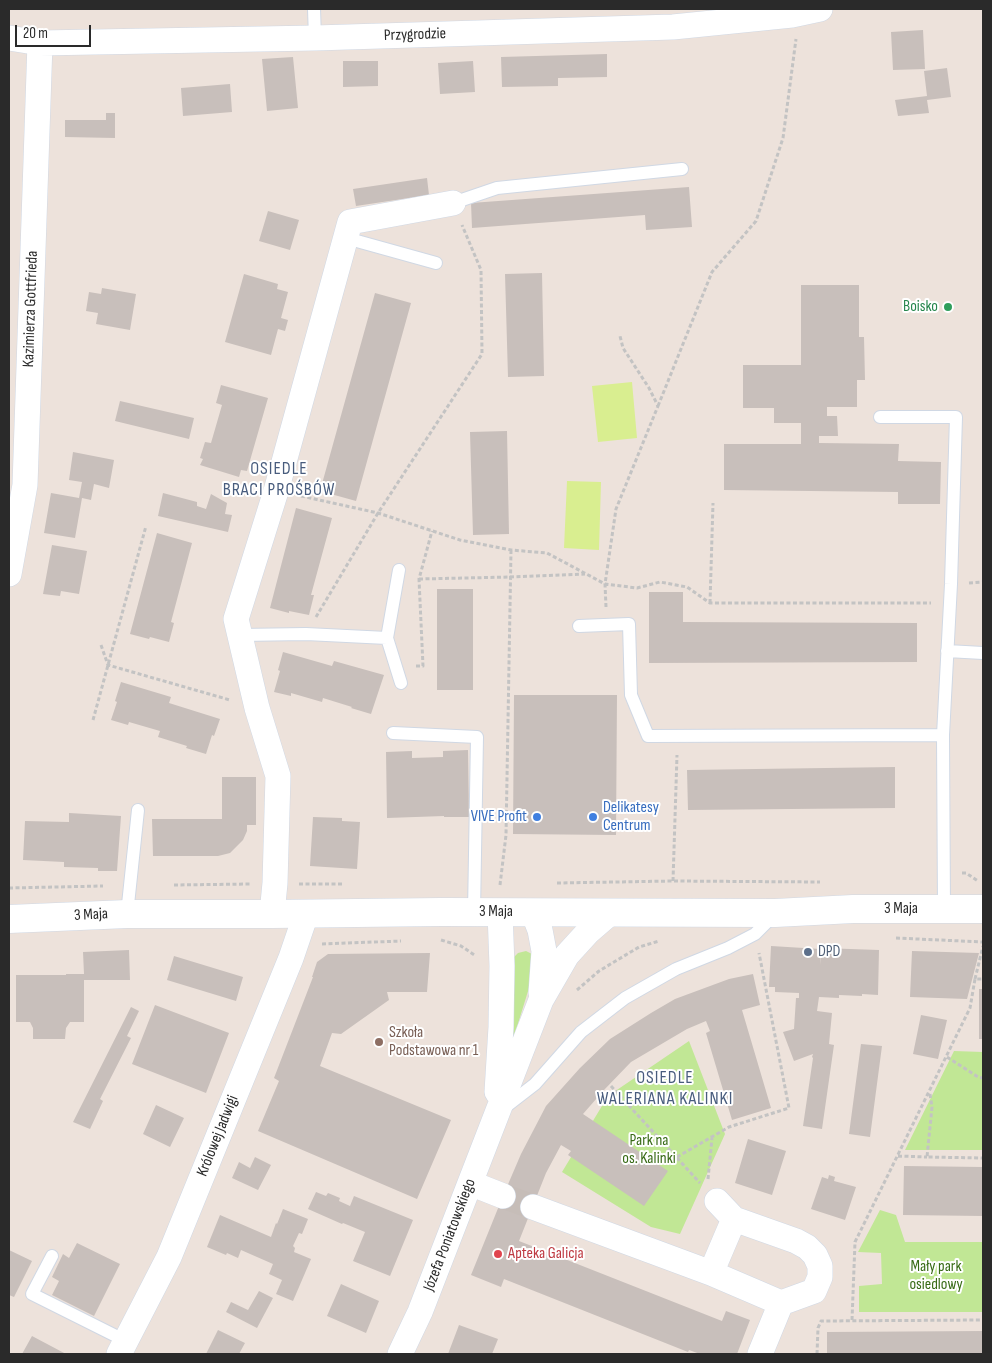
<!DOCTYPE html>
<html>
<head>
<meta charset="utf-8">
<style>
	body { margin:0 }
	#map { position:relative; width:992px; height:1363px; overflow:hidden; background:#ede2db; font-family:"Sofia Sans Condensed",sans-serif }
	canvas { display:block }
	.frame { position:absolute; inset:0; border:10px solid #2a2a2a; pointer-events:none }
	.scale { position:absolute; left:15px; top:25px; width:76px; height:22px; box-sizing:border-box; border:2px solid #2a2a2a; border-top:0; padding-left:6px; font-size:15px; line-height:18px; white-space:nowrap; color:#2a2a2a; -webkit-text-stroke:4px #fff; paint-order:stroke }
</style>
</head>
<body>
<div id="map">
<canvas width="992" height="1363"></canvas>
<div class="frame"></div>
<div class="scale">20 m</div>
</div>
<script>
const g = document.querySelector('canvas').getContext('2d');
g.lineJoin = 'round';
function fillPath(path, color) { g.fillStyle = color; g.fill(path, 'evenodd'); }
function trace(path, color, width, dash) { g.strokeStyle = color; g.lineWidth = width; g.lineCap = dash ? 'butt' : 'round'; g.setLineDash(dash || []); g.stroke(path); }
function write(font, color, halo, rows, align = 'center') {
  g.font = font + ' "Sofia Sans Condensed",sans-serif'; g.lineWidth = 4; g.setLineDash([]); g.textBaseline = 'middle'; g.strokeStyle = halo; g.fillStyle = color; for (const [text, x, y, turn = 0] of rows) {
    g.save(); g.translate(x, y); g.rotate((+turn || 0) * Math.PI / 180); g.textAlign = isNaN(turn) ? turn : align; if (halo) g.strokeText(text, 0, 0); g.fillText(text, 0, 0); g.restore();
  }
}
const green = new Path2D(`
	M526,951L534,955L536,965L513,1040H510L513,958L518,953Z
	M689,1041L725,1134L680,1234L651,1227L562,1172L608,1096Z
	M954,1051L983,1052V1150H905Z
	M880,1210L896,1215L905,1242H983V1312H859V1286L882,1284L881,1253L858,1252Z`);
const pitch = new Path2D(`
	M632,382L637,438L598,442L592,386Z
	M567,481L601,482L599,550L564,548Z`);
const building = new Path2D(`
	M923,30L925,69L893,70L891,32Z
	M607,54V77L558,78V86L502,87L501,57Z
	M293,57L298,108L267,111L262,59Z
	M343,61H378V86L343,87Z
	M473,61L475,92L440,94L438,63Z
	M947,68L951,97L927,100L929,113L898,116L895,100L927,96L924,71Z
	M230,84L232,112L183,116L181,88Z
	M106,113H115V138L65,137V120H106Z
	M427,178L429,195L356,206L353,189Z
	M689,187L692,227L646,230L645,215L472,228L471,203Z
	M268,211L299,220L290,250L259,241Z
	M542,273L544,376L508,377L505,274Z
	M244,274L278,284L277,289L288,292L281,318L288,320L285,331L278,329L271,355L225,342Z
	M801,285H859V337H864L865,380H857V407H827V416H837L838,436H819V443L899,444L898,461L941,462L940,504H898V492L724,490V444H801V423H774V408H743V365H801Z
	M102,288L136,294L130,330L96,324L98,313L86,311L89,292L101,294Z
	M375,293L411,303L356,501L320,491Z
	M221,385L268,398L247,471L241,470L239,477L200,465L203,459L200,458L205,442L211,443L222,405L216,403Z
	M120,401L194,418L189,439L115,421Z
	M507,431L509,534L473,535L470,432Z
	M73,452L114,460L109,488L94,484L91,500L82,498L75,538L44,533L51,493L79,498L82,482L69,480Z
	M163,493L197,502V506L206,509L211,494L227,503L225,514L232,515L228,532L158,516Z
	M296,508L332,518L311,595H314L309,615L289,611V613L270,608Z
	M157,533L192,543L171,622L174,623L169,642L150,637L149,639L130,634Z
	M52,545L87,551L79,594L61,591L60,596L43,594Z
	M437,589H473V690H437Z
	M649,592H683V622L917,623V662L649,663Z
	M283,652L332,666L334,661L384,675L371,714L351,708L352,707L323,698L322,702L291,693V696L274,692L280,671L278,670Z
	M121,682L171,697L169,703L220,719L214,736L212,735L206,754L186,748L187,746L158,737L160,731L129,722L128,725L111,720L117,702L115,701Z
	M514,695H617L616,835L513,834Z
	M468,750L469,817H444V816L387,818L386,752L412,751V758L443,757V751Z
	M895,767V808L688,810L687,770Z
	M222,777H256V825H247V831L243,840L230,853L218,856H153L152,819H222Z
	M69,813L121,816L117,871H98V868L64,867V862L23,860L25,821L69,822Z
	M313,817L342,818V821L360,822L357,869L310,866Z
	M771,946L820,949V965L821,948L879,950L878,995L862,994V996L839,995V998L819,997L817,1011L832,1013L829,1044L834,1045L822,1129L803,1126L813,1058L812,1057L813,1054L794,1061L783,1032L794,1029L796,998H799V993L775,992V987H769Z
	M129,950L130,980H84V1022H70L66,1028L65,1039H33V1028L30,1022H16V975H66V974H84L83,952Z
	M912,951L979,953L967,999L910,997Z
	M430,953L427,992H387L389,1000L341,1034L332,1033L320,1066L451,1120L417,1199L258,1131L279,1081L274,1078L313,977H312L317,962L328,954Z
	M174,956L243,977L236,1001L167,980Z
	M753,974L760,1005L742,1010L771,1108L732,1120L706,1033L710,1031L706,1021L687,1029L631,1062L604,1090L583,1114L668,1171L644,1206L568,1155L571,1151L561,1145L546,1173L519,1241L722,1321L726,1311L750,1320L737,1354H700L689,1350L688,1352L504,1279L501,1287L471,1275L503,1196L521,1154L533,1131L546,1106L580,1068L610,1039L651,1013L675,999L729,979Z
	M979,989H983V1039H979Z
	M155,1005L229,1033L206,1093L132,1064Z
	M131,1007L139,1011L127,1036L131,1038L100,1099L103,1101L90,1129L73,1122Z
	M921,1015L947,1020L938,1059L913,1054Z
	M861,1044L882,1046L870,1137L849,1134Z
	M156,1105L184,1118L170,1147L143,1134Z
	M748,1139L786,1151L772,1195L735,1183Z
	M255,1157L271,1165L258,1190L232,1178L239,1162L250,1168Z
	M904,1166L983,1167V1216L903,1215Z
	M829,1175L835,1177L834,1181L856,1187L845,1220L811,1209L822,1177L828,1179Z
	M316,1192L326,1196L328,1193L340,1198L339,1201L350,1206L354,1196L413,1220L390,1276L353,1261L365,1232L343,1223L342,1224L308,1209Z
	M283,1209L308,1219L302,1234L299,1233L293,1246L295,1248L294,1252L311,1259L293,1301L276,1294L282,1280L269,1274L273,1264L241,1250L238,1258L227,1253L226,1255L207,1247L220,1215L271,1237L276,1223L277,1224Z
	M77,1243L120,1264L94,1316L52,1295L59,1281L52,1277L63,1254L69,1258Z
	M9,1250L32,1261L14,1297L9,1295Z
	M341,1284L379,1301L366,1333L327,1316Z
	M259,1291L273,1298L257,1328L226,1312L231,1302L248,1310Z
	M459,1325L498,1339L492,1354L488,1353V1354H448Z
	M218,1330L245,1343L239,1354H206Z
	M983,1331V1354H827V1332Z
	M32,1336L66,1354H22Z`);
const streetTunnel = new Path2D(`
	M503,1196L533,1207`);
const path = new Path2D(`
	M658,406L712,272L756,221L783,138L796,39
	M301,496L378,513L460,540L511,550L547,553L605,584L637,588L660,582L687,587L710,603H931
	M419,579L510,577L585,574
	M969,583L983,582
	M710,603L713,503
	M606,607L605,584L616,509L658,406L649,388L623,348L620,336
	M316,617L378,513L482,354L481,270L462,225
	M101,645L108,665L230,700
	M416,666H423L419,579L432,531
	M93,720L146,526
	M962,873H966L978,881
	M673,881L677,755
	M557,883L673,881L820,882
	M299,884H343
	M174,885L251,884
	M500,885L506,835L511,550
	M9,888L103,886
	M896,938L983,942
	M441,940L461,946L476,956
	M322,944L401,941
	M975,979L983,946
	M577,990L599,971L639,947L659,941
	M947,1057L978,1077L983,1078
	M611,1086L700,1183
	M930,1094L932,1107L927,1157L983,1158
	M898,1156L927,1157
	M677,1157L729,1127L789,1108L759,953
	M708,1179L712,1138
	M852,1320L855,1242L970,1008L975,979H983
	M817,1354L818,1328L821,1321L983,1320`);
const lane = new Path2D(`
	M314,9L315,38
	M453,203L497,188L682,169
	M346,238L436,263
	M880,417H956L951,584L943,735L944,909
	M579,626L629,624L631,695L648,736L943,735
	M240,635L306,634L387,638L399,570
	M387,638L401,683
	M947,651L983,653
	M393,733L477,737L474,912
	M127,914L138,810
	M504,1108L535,1084L581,1032L625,998L676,969L728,948L755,934L773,916
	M52,1256L32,1294L126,1341`);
const street = new Path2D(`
	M9,38L40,43L315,38L673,27L792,15L820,9
	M9,574L25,485L40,43
	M533,912L540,930L544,951L541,993
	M272,914L275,883L278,776L257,708L236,619L276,491L350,222L453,203
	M497,1092L501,1027L502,966L500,912
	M470,1183L503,1196
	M533,1207L711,1273L781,1303L760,1354
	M734,1219L796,1241L807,1247L815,1255L820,1266V1277L814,1291L781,1303
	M711,1273L734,1219L717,1201
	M119,1354L169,1257L291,958L306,914
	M400,1354L420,1312L541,1000L567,955L588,932L610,913`);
const secondary = new Path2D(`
	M9,919L127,914H272L441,912L775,913L853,909H983`);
const markers = [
	[948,307,5,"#2e9e5b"],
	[537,817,5,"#3f7fe0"],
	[593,817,5,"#3f7fe0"],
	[808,952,5,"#5c6f8a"],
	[379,1042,5,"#8d6e63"],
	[498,1254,5,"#e0444e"]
];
const streetNames = [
	["Przygrodzie",415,35,-2],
	["Kazimierza Gottfrieda",31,309,-88],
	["3 Maja",901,909],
	["3 Maja",496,912],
	["3 Maja",91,915,-3],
	["Królowej Jadwigi",218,1136,-68],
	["Józefa Poniatowskiego",450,1235,-69]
];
const leisureNames = [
	["Boisko",938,307]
];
const shopNames = [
	["Delikatesy",603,808],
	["Centrum",603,826],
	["VIVE Profit",527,817,"right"]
];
const serviceNames = [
	["DPD",818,952]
];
const educationNames = [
	["Szkoła",389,1033],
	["Podstawowa nr 1",389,1051]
];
const parkNames = [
	["Park na",649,1141],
	["os. Kalinki",649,1159],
	["Mały park",936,1267],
	["osiedlowy",936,1285]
];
const healthNames = [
	["Apteka Galicja",508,1254]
];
const neighbourhoodNames = [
	["OSIEDLE",279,469],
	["BRACI PROŚBÓW",279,490],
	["OSIEDLE",665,1078],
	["WALERIANA KALINKI",665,1099]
];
fillPath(green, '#c1e795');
fillPath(pitch, '#d9ee90');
fillPath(building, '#c8bfbb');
trace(streetTunnel, '#c6bdb8', 25, [25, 12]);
trace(lane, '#d0d8e4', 14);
trace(street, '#d0d8e4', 26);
trace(secondary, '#d0d8e4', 29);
trace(path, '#c3c3c3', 3, [4, 2.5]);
trace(lane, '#fff', 12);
trace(street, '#fff', 25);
trace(secondary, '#fff', 28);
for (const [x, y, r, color] of markers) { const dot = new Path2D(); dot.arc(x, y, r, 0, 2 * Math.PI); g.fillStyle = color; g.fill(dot); trace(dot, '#fff', 2); }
write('16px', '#2a2a2a', '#fff', streetNames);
write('16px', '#27864d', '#fff', leisureNames, 'right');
write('16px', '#366cbe', '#fff', shopNames, 'left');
write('16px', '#4e5e75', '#fff', serviceNames, 'left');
write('16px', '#785e54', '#fff', educationNames, 'left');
write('16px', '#386b16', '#fff', parkNames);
write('16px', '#be3a42', '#fff', healthNames, 'left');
g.letterSpacing = '1px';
write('18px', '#485c7d', '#fff', neighbourhoodNames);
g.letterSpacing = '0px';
</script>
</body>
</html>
